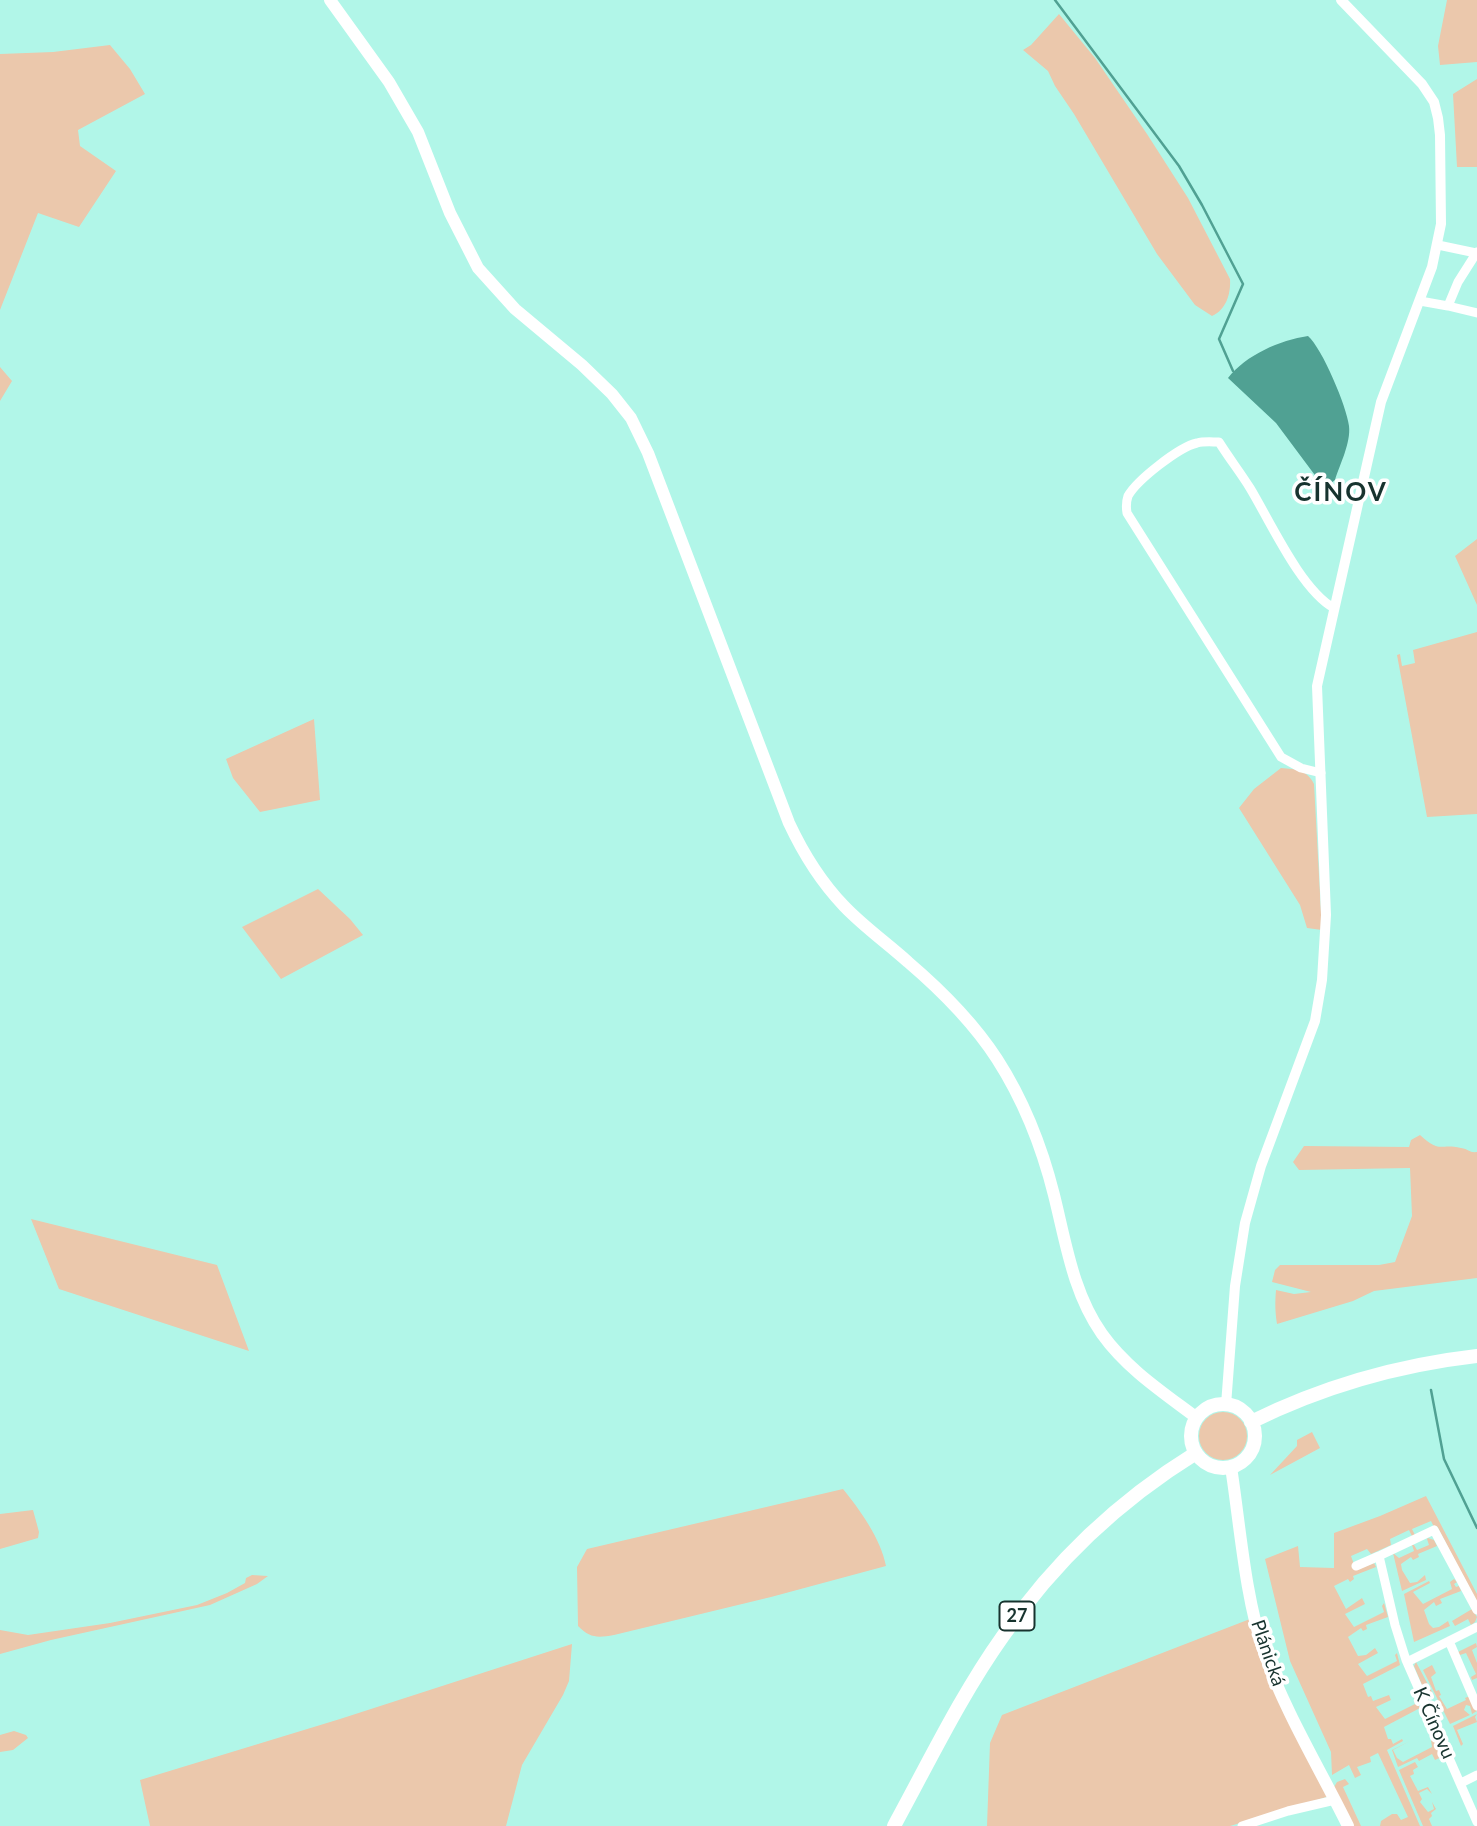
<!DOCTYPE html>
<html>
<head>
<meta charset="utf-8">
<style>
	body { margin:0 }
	canvas { display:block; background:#b1f6e8 }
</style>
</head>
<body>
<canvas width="1477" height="1826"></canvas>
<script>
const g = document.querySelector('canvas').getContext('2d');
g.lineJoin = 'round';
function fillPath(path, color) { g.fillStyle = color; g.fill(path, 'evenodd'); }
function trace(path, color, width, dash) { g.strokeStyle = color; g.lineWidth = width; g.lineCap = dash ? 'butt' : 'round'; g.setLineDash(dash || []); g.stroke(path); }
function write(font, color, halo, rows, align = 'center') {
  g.font = font + ' Lato,sans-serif'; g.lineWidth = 7; g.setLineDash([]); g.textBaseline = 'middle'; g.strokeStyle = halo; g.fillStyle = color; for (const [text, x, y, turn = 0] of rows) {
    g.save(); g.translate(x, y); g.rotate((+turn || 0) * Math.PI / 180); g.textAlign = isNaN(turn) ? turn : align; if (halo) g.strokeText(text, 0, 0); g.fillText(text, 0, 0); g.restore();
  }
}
const green = new Path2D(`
	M1447,0H1477V62L1440,65L1438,46Z
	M1059,14L1095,58L1147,134L1188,198L1230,279C1231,294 1226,310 1212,316L1195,305L1157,254L1074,114L1055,86L1048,71L1023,50L1031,45Z
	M110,45L130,69L145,94L78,130L80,146L116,171L79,227L38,213L0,310V54L53,52Z
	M1477,79V167H1457L1453,94Z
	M0,367L12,381L0,401Z
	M1477,539V605L1455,556Z
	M1477,632V814L1427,817L1397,655L1400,654L1402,666L1415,663L1413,650Z
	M314,719L320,800L260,812L233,778L226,759Z
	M1281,768C1296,769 1307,770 1314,784L1322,930L1307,928L1300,905L1239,808L1254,789Z
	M318,889L350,919L363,935L281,979L242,927Z
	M1420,1135C1441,1154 1439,1143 1461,1148C1469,1149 1469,1153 1477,1152V1278L1374,1291L1353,1301L1277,1324C1275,1311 1275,1302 1276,1290L1294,1294L1311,1292L1272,1282L1275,1270L1280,1265H1379L1395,1262L1412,1216L1410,1168L1299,1170L1293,1162L1304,1146L1409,1147L1411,1140Z
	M31,1219L217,1265L249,1351L59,1289Z
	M1199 1436a24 24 0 1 1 48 0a24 24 0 1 1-48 0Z
	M1312,1432L1320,1448L1270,1475L1297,1446V1440Z
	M843,1489C860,1510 881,1539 886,1566L771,1597L614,1635C597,1638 590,1638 578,1626L577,1567L587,1549Z
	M1426,1496L1477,1594V1602L1437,1526L1434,1527L1431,1521L1412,1529L1415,1535L1412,1536L1409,1530L1390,1539L1391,1545L1371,1554L1367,1549L1351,1556L1356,1570L1374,1563L1376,1567L1353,1576L1354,1579L1350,1582L1348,1579L1334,1586L1346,1609L1362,1598L1365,1604L1345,1614L1354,1627L1384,1612L1382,1606L1384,1603L1388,1617L1366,1625L1367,1629L1363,1631L1361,1628L1348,1637L1358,1656L1366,1655L1375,1648L1378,1653L1358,1664L1367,1676L1397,1661L1395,1655L1397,1653L1400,1665L1363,1684L1368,1697L1371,1696L1373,1701L1389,1695L1391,1700L1376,1707L1385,1719L1415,1704L1414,1697L1420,1708L1384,1727L1388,1739H1391L1393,1744L1402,1739L1403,1741L1387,1750L1420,1826H1380L1381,1821L1392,1814H1397L1401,1820L1408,1817L1378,1753L1370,1757L1371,1762L1357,1767L1361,1775L1355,1778L1349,1765L1332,1775L1331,1752L1290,1661L1265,1559L1298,1546L1300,1567L1334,1568V1533L1380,1516Z
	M33,1510L39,1532L38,1538L0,1549V1514Z
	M1428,1538L1434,1540L1437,1546L1418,1554L1419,1557L1413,1560L1411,1557L1401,1564L1402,1570L1410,1583L1417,1582L1425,1575L1426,1580L1402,1591L1393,1553L1399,1558L1414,1551L1412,1545H1414L1417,1550L1429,1545L1427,1539Z
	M252,1575L268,1576L257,1584L210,1605L51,1640L0,1654V1630L28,1635L110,1623L197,1605L227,1593L245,1583L246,1578Z
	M1454,1579L1457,1582L1454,1584L1456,1587L1459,1586L1461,1591L1440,1599L1442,1603L1436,1606L1434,1602L1424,1610L1429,1624L1433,1628L1439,1627L1448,1621L1450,1626L1414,1642L1404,1594L1429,1581L1430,1583L1413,1592L1423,1604L1452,1589L1450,1582Z
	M1472,1609L1477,1617L1475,1622L1471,1625L1468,1619L1455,1626L1452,1621Z
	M1250,1619L1330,1796L1230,1826H987L990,1743L1002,1715Z
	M1476,1643L1477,1647L1472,1650L1477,1663V1678L1472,1680L1471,1677L1476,1674L1466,1653L1460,1655L1458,1652Z
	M572,1644L569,1681L563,1695L522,1765L506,1826H150L140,1780L340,1719Z
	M1416,1662L1433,1694L1427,1697L1414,1666Z
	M1432,1665L1436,1673L1431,1677L1436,1691L1439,1690L1441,1695L1439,1696L1447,1709L1466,1700L1465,1698L1470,1696L1477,1711L1472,1714L1470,1706L1466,1705L1464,1710L1470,1715L1450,1724L1423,1670Z
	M1477,1714L1475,1717L1477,1722L1457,1730L1463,1744L1461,1746L1453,1726Z
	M14,1731L26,1735L28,1738L13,1750L0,1752V1735Z
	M1437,1738L1436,1742L1444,1756L1435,1760L1432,1754L1419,1761L1417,1758L1398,1767L1392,1750L1410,1741L1393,1750L1397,1758L1403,1762L1432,1747L1431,1740Z
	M1415,1762L1418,1767L1413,1770L1414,1774L1410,1776L1418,1791L1428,1787L1432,1794L1427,1789L1419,1793L1422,1799L1420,1802L1428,1812L1434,1809L1432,1802L1436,1809L1431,1813L1432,1816L1429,1819L1432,1826H1423L1399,1770Z
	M1345,1779L1349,1784L1343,1787L1361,1826H1352L1334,1787L1337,1782Z`);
const water = new Path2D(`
	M1308,336C1322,348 1347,407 1349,426C1351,443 1340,464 1335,480L1330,484L1320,482L1276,423L1228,378C1246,355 1280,340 1308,336Z`);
const stream = new Path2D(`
	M1055,0L1179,166L1202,205L1243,284L1219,339L1233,371
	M1431,1390L1444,1459L1477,1528`);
const minor = new Path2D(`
	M1438,245L1476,253
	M1420,301L1448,306L1458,282L1477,252
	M1448,306L1477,313
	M1321,773L1301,768L1281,757L1127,513C1126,507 1126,502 1128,496C1137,480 1179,447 1197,443C1204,441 1212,442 1219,442C1229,458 1240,472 1250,488C1270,521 1301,590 1334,608
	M1379,1556L1434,1530L1477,1610
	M1356,1566L1379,1556L1395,1625L1406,1660L1477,1822
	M1449,1641L1477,1706
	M1407,1662L1477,1627
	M1461,1783L1477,1775
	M1242,1826L1288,1811L1335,1800`);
const tertiary = new Path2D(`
	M1226,1405L1235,1286L1245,1223L1261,1166L1315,1021L1322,980L1326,915L1317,686L1381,402L1432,267L1441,224L1440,135L1438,118L1434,102L1422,84L1341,0`);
const secondary = new Path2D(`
	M330,0L389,82L418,132L450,213L478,268L515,309L582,365L612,394L631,418L648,453L789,823C803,853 821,882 844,906C864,927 887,943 908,962C942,991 973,1022 997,1059C1024,1101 1042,1147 1054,1195C1066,1243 1073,1293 1102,1334C1127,1369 1164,1393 1197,1418
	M1231,1467C1240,1525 1245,1597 1264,1652C1285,1712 1320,1769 1348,1826`);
const primary = new Path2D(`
	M1191 1436a32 32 0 1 1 64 0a32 32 0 1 1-64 0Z
	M1251,1422C1322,1387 1398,1365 1477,1356
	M894,1826C929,1762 961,1695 1003,1636C1054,1562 1120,1500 1196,1453`);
const shields = [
	[1017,1616,35]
];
const shieldNames = [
	["27",1017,1616]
];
const streetNames = [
	["Plánická",1268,1653,71],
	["K Čínovu",1434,1723,66]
];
const districtNames = [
	["ČÍNOV",1341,493]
];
fillPath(green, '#ebc8ac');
fillPath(water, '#50a193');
trace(stream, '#50a193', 2.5);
trace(minor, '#fff', 9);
trace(tertiary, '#fff', 10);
trace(secondary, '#fff', 12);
trace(primary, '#fff', 14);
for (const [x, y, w] of shields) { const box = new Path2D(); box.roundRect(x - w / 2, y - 14.5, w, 29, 5); g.fillStyle = '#fff'; g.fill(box); trace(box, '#17332e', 2); }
write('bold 18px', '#17332e', null, shieldNames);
write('19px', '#17332e', '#fff', streetNames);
g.letterSpacing = '2px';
write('bold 26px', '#17332e', '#fff', districtNames);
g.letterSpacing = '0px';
</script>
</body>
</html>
